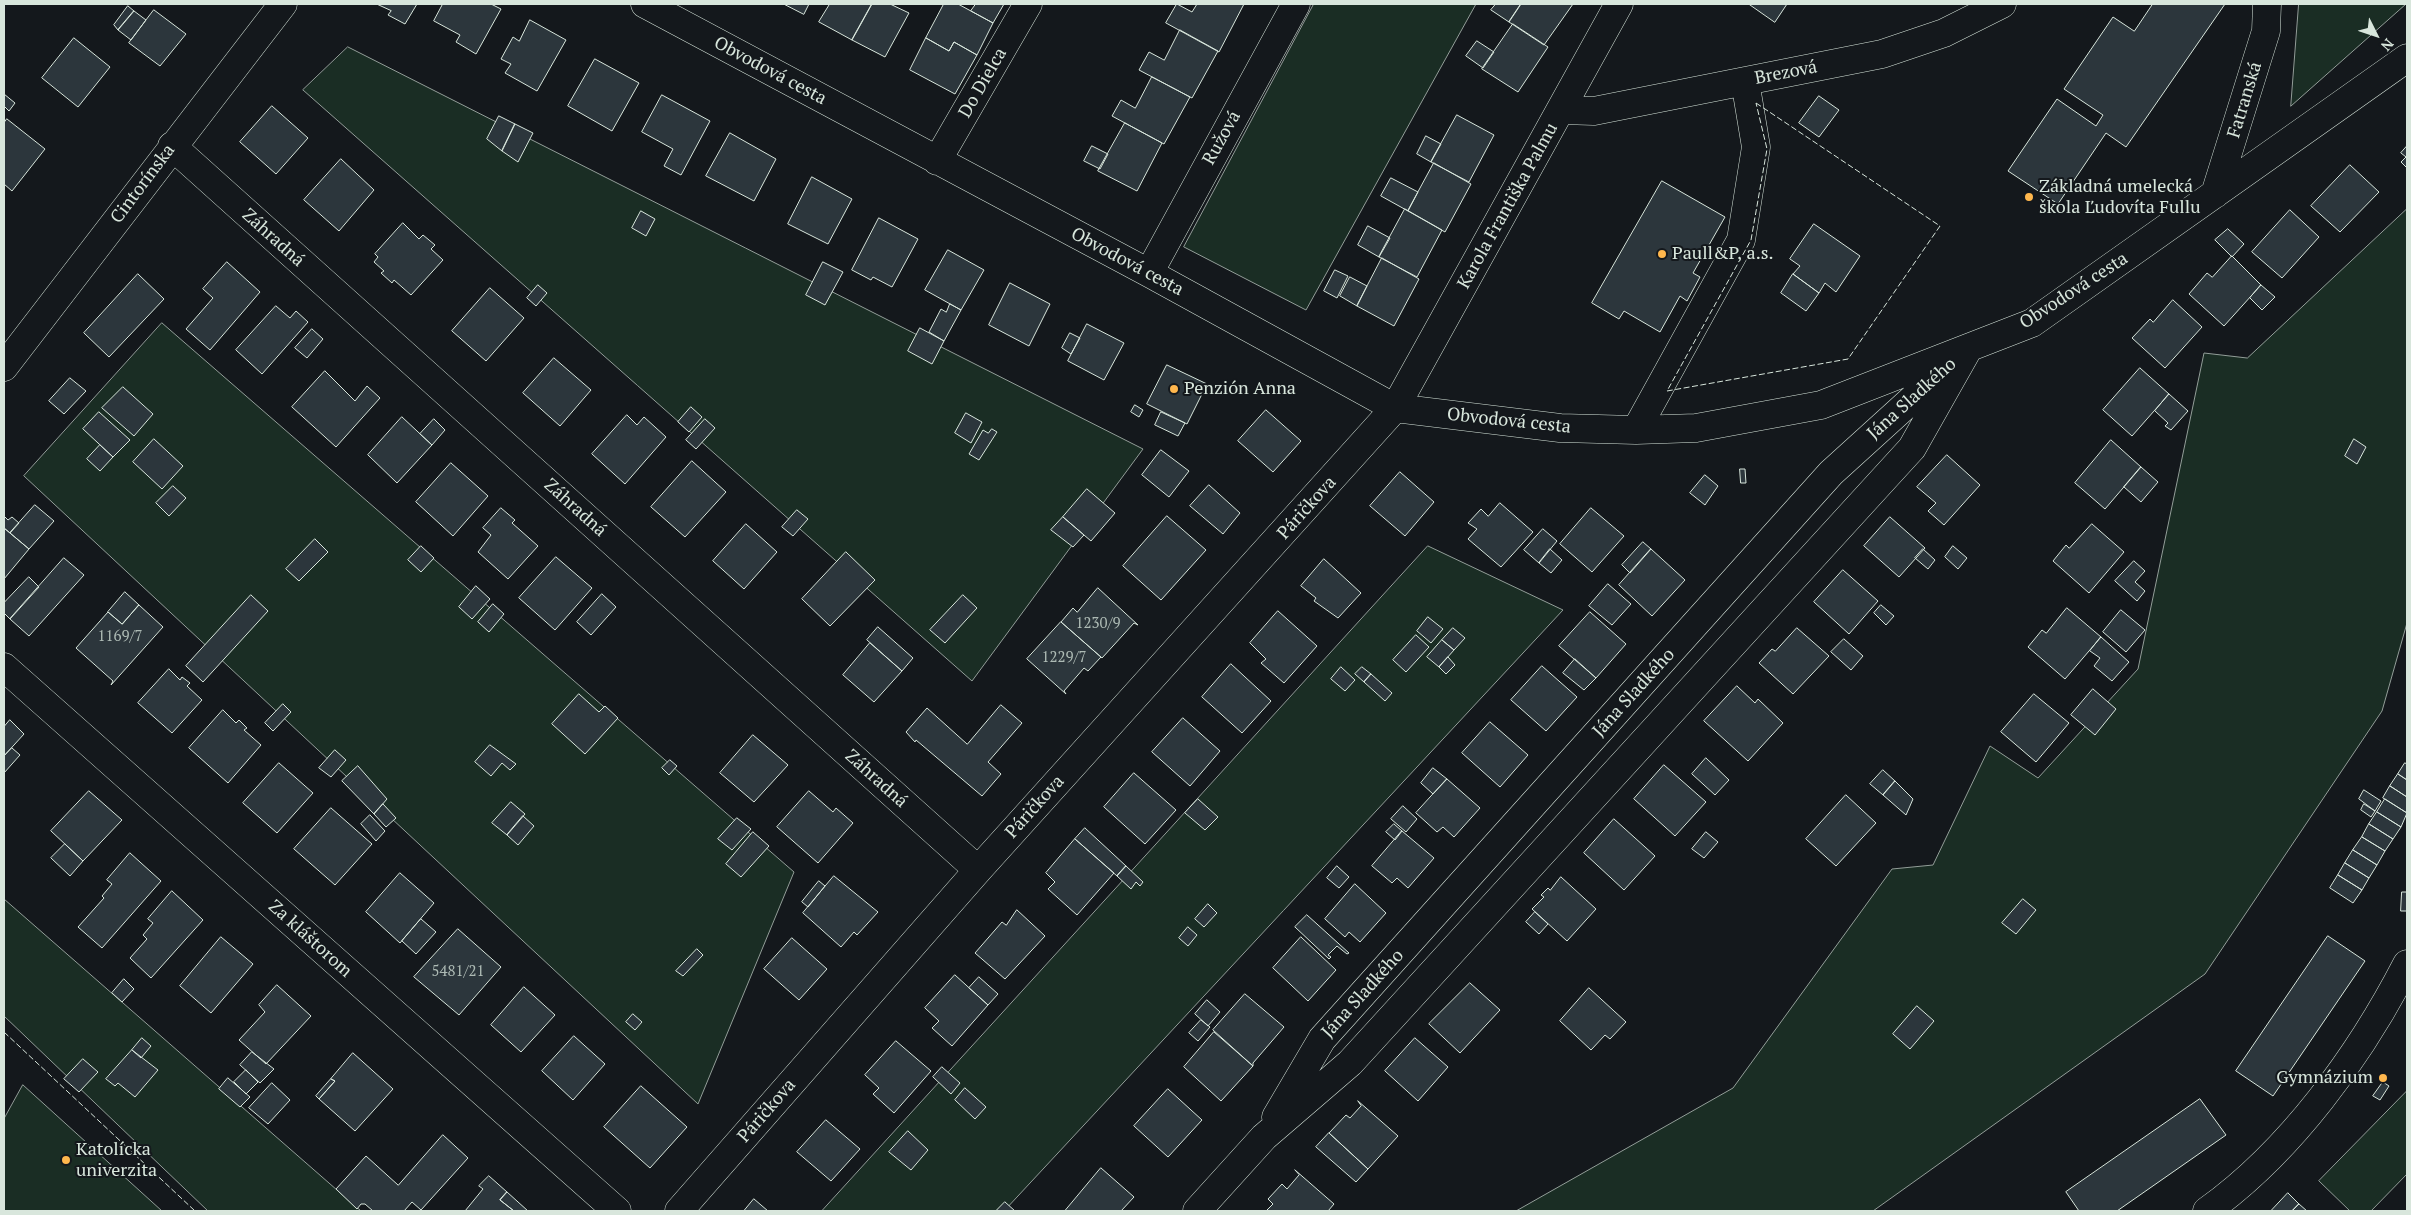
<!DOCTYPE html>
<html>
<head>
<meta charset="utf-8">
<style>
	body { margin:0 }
	#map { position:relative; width:2411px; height:1215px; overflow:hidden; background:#14181c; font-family:"PT Serif",serif }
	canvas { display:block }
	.frame { position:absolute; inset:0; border:5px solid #d8e6dc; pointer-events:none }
	.north { position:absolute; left:2351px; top:10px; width:50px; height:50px; -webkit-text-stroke:4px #14181c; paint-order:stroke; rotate:131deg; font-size:14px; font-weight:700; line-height:20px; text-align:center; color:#d8e6dc }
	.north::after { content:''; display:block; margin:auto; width:18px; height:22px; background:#d8e6dc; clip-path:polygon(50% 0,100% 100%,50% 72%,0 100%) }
</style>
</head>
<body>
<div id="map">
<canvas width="2411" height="1215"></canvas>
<div class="frame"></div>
<div class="north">N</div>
</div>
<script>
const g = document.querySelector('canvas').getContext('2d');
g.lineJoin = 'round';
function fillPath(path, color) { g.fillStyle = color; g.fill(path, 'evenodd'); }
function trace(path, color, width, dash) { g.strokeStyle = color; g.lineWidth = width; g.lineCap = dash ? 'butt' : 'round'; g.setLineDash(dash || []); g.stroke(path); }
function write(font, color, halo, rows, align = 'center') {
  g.font = font + ' "PT Serif",serif'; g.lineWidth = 4; g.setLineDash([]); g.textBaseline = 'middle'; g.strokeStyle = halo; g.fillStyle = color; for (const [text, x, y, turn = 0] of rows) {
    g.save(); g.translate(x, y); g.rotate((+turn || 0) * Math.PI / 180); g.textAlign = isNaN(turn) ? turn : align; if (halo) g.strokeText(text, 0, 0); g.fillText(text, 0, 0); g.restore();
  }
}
const green = new Path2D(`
	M1314,4H1476L1306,310L1184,247Z
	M2299,4H2406L2291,106Z
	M348,47L1143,449L972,681L303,90Z
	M2407,209V623L2382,711L2205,974L1873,1211H1516L1733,1088L1892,869L1933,865L1990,746L2038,778L2138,669L2204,353L2247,358Z
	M162,323L794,872L698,1104L24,476Z
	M1428,546L1563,610L1004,1211H822Z
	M4,899L361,1211H208L4,1016Z
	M23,1085L162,1211H4V1119Z
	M2407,1091V1174L2371,1211H2350L2319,1181Z`);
const building = new Path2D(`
	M377,4H417L405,24L388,15L391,11Z
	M443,4H491L501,9L476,54L456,42L460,35L434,21Z
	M784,4H809L804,14Z
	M830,4H872L852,40L819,22Z
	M872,4H890L909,13L885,57L852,40Z
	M944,4H958L993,23L977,55L954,42L949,51L926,38Z
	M976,4H1004L993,23L971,11Z
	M1177,4L1192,12L1197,4H1244L1219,52L1166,23Z
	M1496,4H1521L1509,22L1491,10Z
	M1521,4H1573L1544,45L1509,22Z
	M1749,4H1787L1775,22Z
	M2153,4H2225L2126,147L2106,133L2058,204L2008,171L2057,99L2096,126L2103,115L2064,89L2113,17L2134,31Z
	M128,6L134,11L118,30L114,25Z
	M154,10L186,34L160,66L129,43Z
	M134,11L146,20L131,40L118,30Z
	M530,20L566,40L537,91L505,73L511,64L501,59L513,37L519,41Z
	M1513,24L1548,47L1518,92L1482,69Z
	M1180,30L1218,51L1192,98L1139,70L1149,52L1164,60Z
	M74,38L110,67L78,107L42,78Z
	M926,38L949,51L954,42L977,55L955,94L910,70Z
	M1477,41L1494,52L1483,68L1466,56Z
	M595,59L639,83L612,131L568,106Z
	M1152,77L1190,97L1164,144L1112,116L1121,100L1135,108Z
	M4,94L15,103L9,111L4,106Z
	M662,95L710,121L681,175L664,166L673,149L642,132Z
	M1819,96L1839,110L1819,137L1799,123Z
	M272,106L308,138L276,174L240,142Z
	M1457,115L1494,135L1469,182L1431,162Z
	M499,116L515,124L502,151L487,139Z
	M7,119L45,149L12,191L4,184V123Z
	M1125,123L1162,143L1137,191L1098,171Z
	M515,124L533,133L518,162L502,151Z
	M730,133L776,159L754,201L706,176Z
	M1426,136L1441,144L1431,162L1417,154Z
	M1092,146L1108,154L1100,169L1084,161Z
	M2407,146V168L2401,162L2406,157L2401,153Z
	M341,159L374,190L339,231L304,200Z
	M1434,163L1471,184L1445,232L1408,211Z
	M2350,165L2379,192L2340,232L2311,206Z
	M812,177L852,199L828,244L788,224Z
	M1391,178L1418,192L1408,211L1381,196Z
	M1662,181L1725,217L1693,273L1700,277L1687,301L1680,296L1660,332L1624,311L1619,319L1592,303Z
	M1405,209L1442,230L1417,277L1379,257Z
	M2290,210L2319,237L2282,278L2252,252Z
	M641,211L655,219L646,236L632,228Z
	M879,218L918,239L892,287L873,277L871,280L852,270Z
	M403,223L419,239L423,235L435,245L431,249L443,260L411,295L394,280L392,283L381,273L384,271L374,262L378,257L375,254Z
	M1814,224L1860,256L1836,292L1825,283L1819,293L1793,274L1800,266L1790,259Z
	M1368,226L1390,238L1379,257L1358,245Z
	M2228,229L2244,244L2232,257L2215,240Z
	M948,250L984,270L961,310L925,290Z
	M2232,256L2261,285L2224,326L2189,294L2207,273L2212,277Z
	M1382,258L1419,279L1394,326L1357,306Z
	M227,262L260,292L210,350L186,329L213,298L203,289Z
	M823,262L843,272L825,305L806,295Z
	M1335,270L1348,276L1337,298L1324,291Z
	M138,274L164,299L109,357L84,333Z
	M1793,274L1819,293L1806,311L1781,293Z
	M1350,277L1367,286L1357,306L1340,296Z
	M1010,283L1050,304L1029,346L989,325Z
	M538,285L547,293L536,306L527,298Z
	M2261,285L2275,297L2262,310L2250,298Z
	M490,288L524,318L486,361L452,331Z
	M2173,300L2202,327L2165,368L2132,338L2150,319L2153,322Z
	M950,304L961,310L944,341L929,332L941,309L946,312Z
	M276,306L290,318L296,311L308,322L262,374L236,350Z
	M1087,324L1124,343L1104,380L1068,361Z
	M920,328L944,341L932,364L908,351Z
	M312,329L323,339L307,358L295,348Z
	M1070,333L1080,338L1071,354L1062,348Z
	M554,358L591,390L560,426L523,393Z
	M1167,365L1207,384L1187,424L1147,404Z
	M2140,368L2169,394L2132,436L2103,410Z
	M325,371L355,401L367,386L380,398L336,447L292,407Z
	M70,378L86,391L64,414L49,401Z
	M123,387L153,414L134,436L102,408Z
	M2169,394L2188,411L2171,430L2165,426L2168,423L2155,411Z
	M1135,405L1143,410L1139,417L1131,412Z
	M691,407L702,417L689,432L678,422Z
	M1266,410L1301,441L1273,472L1238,441Z
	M99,412L130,440L113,457L83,429Z
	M1161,412L1185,423L1178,436L1155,425Z
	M966,413L982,422L971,443L955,433Z
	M627,415L637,425L644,417L666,437L625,484L592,454Z
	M402,417L432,445L397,483L368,455Z
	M434,419L445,430L432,445L420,434Z
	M705,419L715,428L696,449L686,440Z
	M992,429L997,432L979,460L969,454L983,430L988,433Z
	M154,439L183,466L162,489L133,462Z
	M2354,439L2366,447L2357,464L2345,456Z
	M2111,440L2141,467L2105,509L2075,483Z
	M100,445L113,457L100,471L87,459Z
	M1161,450L1189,471L1169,497L1142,475Z
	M1947,455L1980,485L1944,525L1928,511L1936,503L1917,487Z
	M692,461L726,492L685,537L651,507Z
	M451,463L488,496L453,536L416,502Z
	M2141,467L2158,482L2141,502L2124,487Z
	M1740,469H1745L1746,483H1741Z
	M1400,472L1434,502L1405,536L1370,506Z
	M1705,475L1718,486L1705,505L1690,493Z
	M1209,485L1240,513L1223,534L1190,506Z
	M173,486L186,498L169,516L156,503Z
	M1087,489L1115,513L1091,541L1063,517Z
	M1500,503L1533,532L1501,567L1468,539L1477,529L1468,523L1481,509L1488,516Z
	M35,505L54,521L29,549L10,533Z
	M501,508L515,520L512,523L538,546L508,579L478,552L491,535L483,528Z
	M1591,508L1624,536L1592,572L1560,544Z
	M797,510L808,519L793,536L782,527Z
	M4,516L8,520L12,517L19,523L10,533L4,528Z
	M1167,516L1206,550L1161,600L1123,566Z
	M1063,517L1084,535L1073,547L1051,530Z
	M1890,517L1925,548L1899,577L1864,546Z
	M746,524L777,552L744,589L713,561Z
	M2092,524L2124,552L2089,593L2053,561L2066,545L2069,548Z
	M4,528L29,549L4,579Z
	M1543,529L1557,541L1539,563L1524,550Z
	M315,539L328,552L299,581L286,569Z
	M1643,542L1651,549L1630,573L1622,565Z
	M421,546L434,558L421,572L408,560Z
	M1953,546L1967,558L1958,569L1945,557Z
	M1550,549L1562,560L1551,573L1539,563Z
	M1651,549L1685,580L1652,616L1619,585Z
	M1923,549L1935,560L1928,569L1915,558Z
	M846,552L875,580L830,626L802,599Z
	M556,557L592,588L555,630L519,598Z
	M64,558L84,575L29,636L10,619Z
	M1324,559L1361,593L1338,618L1314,601L1316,598L1301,586Z
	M2134,561L2145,571L2135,582L2145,591L2137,601L2115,581Z
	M1843,570L1878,601L1849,634L1814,602Z
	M29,577L39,587L10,619L4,613V603Z
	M1608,584L1631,604L1612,625L1589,606Z
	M476,586L490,599L472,619L459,607Z
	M1098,588L1138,625L1134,623L1102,658L1061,622L1073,608L1077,612Z
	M125,592L139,605L122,624L108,612Z
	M602,594L616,607L591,635L577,622Z
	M251,595L268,611L203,682L186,666Z
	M963,595L977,608L945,643L930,630Z
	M493,604L504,614L489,632L478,622Z
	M139,605L163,627L111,685L113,681L76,648L108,612L122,624Z
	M1881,605L1894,616L1886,625L1874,613Z
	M2067,608L2101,637L2065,679L2028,647L2042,630L2046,633Z
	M2121,610L2145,630L2126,652L2103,632Z
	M1278,611L1317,646L1284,683L1261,663L1266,659L1250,643Z
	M1590,612L1626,644L1596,678L1559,646Z
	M1428,617L1443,629L1431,643L1417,631Z
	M1061,622L1101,657L1088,671L1084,668L1064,691L1066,694L1027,659Z
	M878,627L913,658L902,671L867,640Z
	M1453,628L1465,638L1454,650L1442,640Z
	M1797,628L1829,656L1793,694L1759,663L1772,649L1775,651Z
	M1416,635L1429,647L1406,672L1393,660Z
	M2101,637L2129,662L2112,681L2094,666L2100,658L2090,651Z
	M1844,639L1863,656L1851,670L1831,652Z
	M1442,640L1454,650L1439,667L1427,657Z
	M870,643L902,671L874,702L843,675Z
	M1448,657L1455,665L1446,674L1439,667Z
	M1575,659L1596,678L1584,690L1563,673Z
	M1231,664L1271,701L1242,733L1202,697Z
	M1542,666L1577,697L1546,731L1511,700Z
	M1341,667L1355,680L1345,691L1331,679Z
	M1362,667L1371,674L1364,682L1355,674Z
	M169,669L180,680L182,677L190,683L187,686L202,700L172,733L138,703Z
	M1371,674L1392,693L1385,701L1364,682Z
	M1737,686L1755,703L1758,699L1783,723L1748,761L1704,721Z
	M2093,689L2116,709L2095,735L2071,715Z
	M579,694L599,712L605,706L618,718L585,754L552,724Z
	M2034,694L2069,723L2036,762L2001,732Z
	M283,704L291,712L273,731L265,723Z
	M1001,705L1022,723L988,762L1001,774L982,796L916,740L915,742L906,732L927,708L967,744Z
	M223,710L236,723L239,720L247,728L244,730L261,745L228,783L189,748Z
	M1183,718L1220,751L1190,786L1152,752Z
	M10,720L24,734L4,756V727Z
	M1490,722L1528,755L1500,787L1462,753Z
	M753,735L788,765L754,802L720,773Z
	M490,745L516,764L510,770L502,763L491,776L475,762Z
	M12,748L20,755L4,773V756Z
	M335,750L346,760L331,777L319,768Z
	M1706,758L1729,780L1715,795L1692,774Z
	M670,760L677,766L669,775L662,768Z
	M279,763L313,793L277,833L243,803Z
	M2405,763L2407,764V780L2398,774Z
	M1664,765L1706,802L1675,836L1634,799Z
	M358,766L387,799L374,814L342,781Z
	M1433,768L1447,779L1433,794L1421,783Z
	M1883,770L1895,781L1883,795L1870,784Z
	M1134,773L1176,810L1145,844L1104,807Z
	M2398,774L2407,780V797L2390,786Z
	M1447,779L1480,808L1454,837L1443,827L1437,832L1416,813Z
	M1895,781L1913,799L1906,815L1883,795Z
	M2390,786L2407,797V813L2383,798Z
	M2364,790L2381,801L2375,811L2359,799Z
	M89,791L122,820L83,861L51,831Z
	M809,791L833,812L836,808L853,823L818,863L777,827Z
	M1846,795L1876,823L1836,866L1806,839Z
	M1198,799L1218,817L1205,830L1185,813Z
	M2385,799L2407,813L2401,827L2377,812Z
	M511,802L525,814L507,835L492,823Z
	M383,804L396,818L386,827L374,814Z
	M2364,804L2375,811L2371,817L2361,810Z
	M1403,806L1417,819L1406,832L1391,819Z
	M331,808L372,844L335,885L294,849Z
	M2377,812L2401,827L2393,839L2369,824Z
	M370,815L385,831L376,841L361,824Z
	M523,816L534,826L518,845L507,835Z
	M737,818L751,829L732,850L718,839Z
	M1614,819L1655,856L1624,890L1584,853Z
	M1394,824L1402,831L1395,840L1386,832Z
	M2369,824L2393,839L2385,851L2362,837Z
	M1085,828L1126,866L1117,876L1075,839Z
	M1402,831L1434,858L1408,888L1397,878L1392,883L1372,866Z
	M753,832L769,846L741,877L726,864Z
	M1706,832L1718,842L1704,858L1692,849Z
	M2362,837L2385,851L2377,865L2353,850Z
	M1075,839L1114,873L1077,915L1048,889L1055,882L1046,873Z
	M65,844L83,861L70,876L51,858Z
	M2353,850L2377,865L2369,878L2345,863Z
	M130,853L161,881L102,948L78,927L104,898L102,896L112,884L107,880Z
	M2345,863L2369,878L2362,890L2338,875Z
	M1126,866L1143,882L1140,886L1136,882L1131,889L1117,876Z
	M1337,866L1349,877L1339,888L1327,878Z
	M400,873L434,903L400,943L366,912Z
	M2338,875L2362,890L2353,903L2330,888Z
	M834,876L878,912L857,935L854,932L841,947L803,913Z
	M1561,877L1596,909L1567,941L1532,909L1544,897L1541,895L1548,888L1550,890Z
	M819,881L825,886L808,907L802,902Z
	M1355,884L1386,913L1360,942L1349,932L1345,937L1325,919Z
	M172,891L203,920L151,978L130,958L147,939L143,935L153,923L148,919Z
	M2402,892H2407V911H2401Z
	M2023,899L2036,910L2016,934L2002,923Z
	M1208,904L1217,913L1204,927L1195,919Z
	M1017,910L1045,936L1005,979L975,953L1002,922L1006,925Z
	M1535,912L1548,924L1539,934L1526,922Z
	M1307,915L1349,953L1347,954L1337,946L1328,955L1331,957L1329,959L1295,927Z
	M421,919L436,932L416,954L402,941Z
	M1188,927L1197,935L1188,946L1179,938Z
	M458,929L501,967L459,1015L414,977Z
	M2328,936L2365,961L2273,1096L2236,1071Z
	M221,937L253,964L211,1013L180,986Z
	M1301,937L1336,970L1308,1001L1273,968Z
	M792,938L827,969L799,1000L764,969Z
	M697,949L703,955L683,976L676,971Z
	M955,975L988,1005L952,1046L932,1028L939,1021L925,1008Z
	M979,977L998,994L988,1005L969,988Z
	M124,979L134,989L122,1002L112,993Z
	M1470,983L1500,1010L1460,1053L1429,1024Z
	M277,985L311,1016L266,1064L239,1040L265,1012L259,1005Z
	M524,987L555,1015L521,1052L491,1025Z
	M1589,988L1626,1022L1610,1039L1605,1035L1591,1050L1560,1021Z
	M1245,994L1284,1027L1253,1063V1066L1213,1030Z
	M1207,1000L1220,1012L1208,1026L1195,1014Z
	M1917,1006L1934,1021L1910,1049L1893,1034Z
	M633,1014L642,1022L635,1030L626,1022Z
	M1201,1020L1210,1027L1198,1041L1189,1033Z
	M1214,1032L1253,1066L1221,1101L1184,1067Z
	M574,1036L605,1064L573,1100L542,1071Z
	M142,1038L151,1046L141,1058L132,1050Z
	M1415,1038L1448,1067L1418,1101L1385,1071Z
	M896,1041L931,1071L894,1113L873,1094L879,1088L865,1075Z
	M132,1050L158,1070L135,1097L118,1083L115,1086L106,1079Z
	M252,1052L274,1069L260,1083L240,1065Z
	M353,1053L393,1089L355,1131L319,1099L335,1081L331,1079Z
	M83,1059L98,1072L79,1092L64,1079Z
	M942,1067L960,1083L951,1094L933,1077Z
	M246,1070L258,1082L246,1094L234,1082Z
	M228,1078L250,1097L240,1107L219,1089Z
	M331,1079L335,1081L319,1099L316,1096Z
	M2383,1082L2389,1086L2380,1100L2373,1096Z
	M272,1083L290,1100L268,1124L249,1108Z
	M641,1086L687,1127L650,1168L604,1127Z
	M965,1088L986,1107L975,1119L955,1100Z
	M1168,1089L1202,1120L1168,1157L1134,1126Z
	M2200,1099L2226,1135L2117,1211H2079L2066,1192Z
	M1358,1101L1398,1136L1368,1169L1329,1133L1346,1115L1350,1118L1361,1106Z
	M826,1120L860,1149L831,1181L797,1152Z
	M908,1131L928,1150L911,1170L889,1152Z
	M1329,1133L1368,1169L1356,1182L1316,1147Z
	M443,1135L468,1158L421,1210L412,1202L404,1211H373L365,1204H361L357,1209L336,1189L366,1156L398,1185Z
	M1101,1168L1134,1197L1121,1211H1065Z
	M1295,1170L1334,1204L1328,1211H1266L1273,1204L1268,1199L1282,1184L1287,1189L1299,1175Z
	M489,1176L507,1192L500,1200L514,1211H465L483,1189L479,1186Z
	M507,1192L528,1211H514L500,1200Z
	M2288,1193L2299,1204L2292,1211H2271Z
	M754,1199L768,1211H744Z
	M1005,1202L1015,1211H996Z
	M2299,1204L2307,1211H2292Z`);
const street = new Path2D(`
	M645,4L1149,273L1395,408L1560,428L1636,430L1696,428L1821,405L2032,323L2407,58
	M1561,110L1594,111L1882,54L1944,33L2002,4
	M172,146L978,870
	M937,161L1028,4
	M2215,194L2266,31L2267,4
	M1149,273L1296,4
	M4,367L283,4
	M1636,430L1741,240L1756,147L1745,81
	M4,667L617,1211
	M1276,1117L1322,1039L1831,473L1950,365
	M679,1211L978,870L1395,408L1619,4
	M1197,1211L1264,1137L1350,1063L1912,448L1968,349
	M2207,1211C2291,1151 2360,1055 2407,964`);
const fence = new Path2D(`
	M1756,103L1940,226L1848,359L1667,391L1751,240L1767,149Z
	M4,1032L195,1211`);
const markers = [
	[2029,197,5,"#ffb74d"],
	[1662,254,5,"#ffb74d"],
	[1174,389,5,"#ffb74d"],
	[2383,1078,5,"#ffb74d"],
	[66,1160,5,"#ffb74d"]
];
const numberNames = [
	["1230/9",1098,624],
	["1169/7",120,637],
	["1229/7",1064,658],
	["5481/21",458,972]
];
const streetNames = [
	["Obvodová cesta",770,71,28],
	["Brezová",1786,73,-11],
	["Do Dielca",983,83,-60],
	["Fatranská",2245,100,-73],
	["Ružová",1222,138,-61],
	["Cintorínska",143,184,-53],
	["Karola Františka Palmu",1508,206,-61],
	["Záhradná",273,238,42],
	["Obvodová cesta",1127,262,28],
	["Obvodová cesta",2074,291,-33],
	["Jána Sladkého",1912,399,-42],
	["Obvodová cesta",1509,421,6],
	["Záhradná",575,508,42],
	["Páričkova",1307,508,-48],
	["Jána Sladkého",1634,693,-48],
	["Záhradná",876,779,42],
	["Páričkova",1035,807,-48],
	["Za kláštorom",310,939,42],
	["Jána Sladkého",1363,994,-48],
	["Páričkova",767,1111,-49]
];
const poiNames = [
	["Základná umelecká",2039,187],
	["škola Ľudovíta Fullu",2039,208],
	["Paull&P, a.s.",1672,254],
	["Penzión Anna",1184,389],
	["Gymnázium",2373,1078,"right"],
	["Katolícka",76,1150],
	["univerzita",76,1171]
];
fillPath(green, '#1a2d24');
trace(green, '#939e99', 1);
fillPath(building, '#2c363c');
trace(building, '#d8e6dc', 1);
trace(street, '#d8e6dc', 29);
trace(street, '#14181c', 28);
trace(fence, '#d8e6dc', 1, [6, 2.5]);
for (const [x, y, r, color] of markers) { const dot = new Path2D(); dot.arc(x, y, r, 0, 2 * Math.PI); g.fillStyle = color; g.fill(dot); trace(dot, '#14181c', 2); }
write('15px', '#adbab4', null, numberNames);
write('18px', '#d8e6dc', '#14181c', streetNames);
write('18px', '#d8e6dc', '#14181c', poiNames, 'left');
</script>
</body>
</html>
